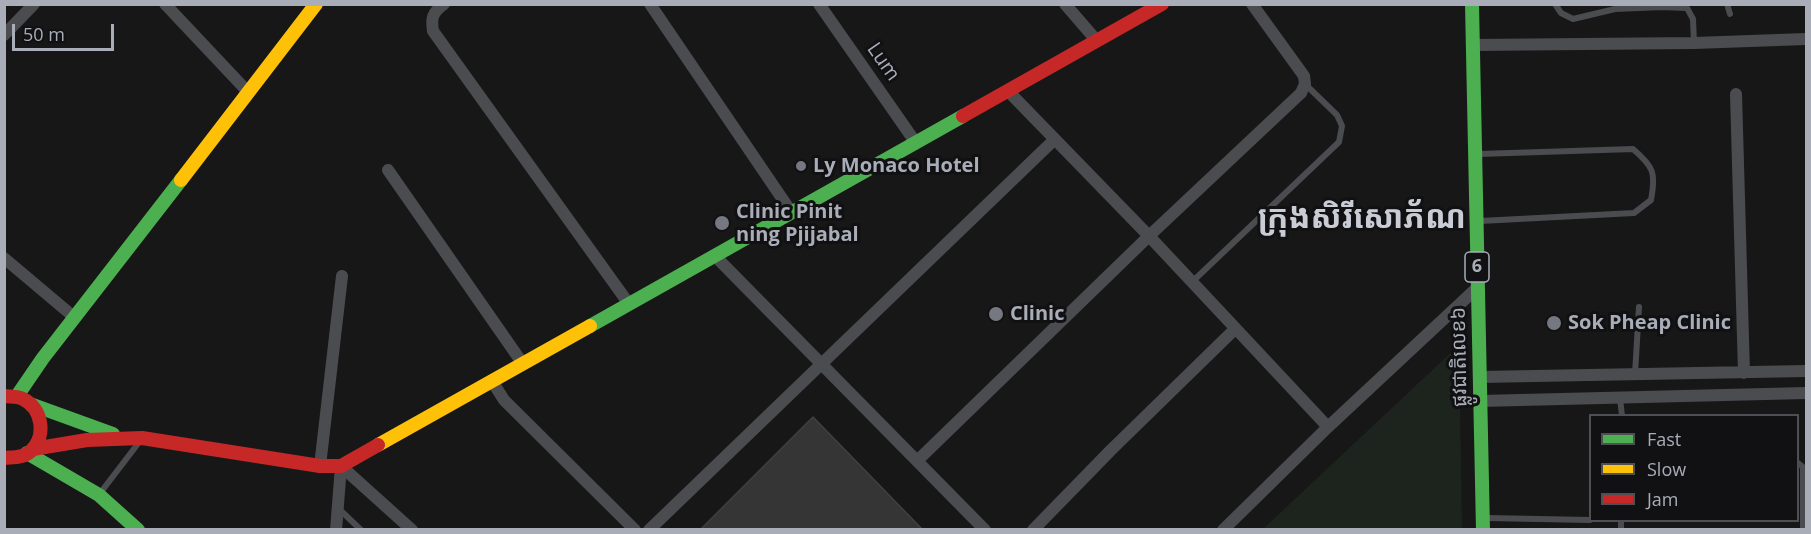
<!DOCTYPE html>
<html>
<head>
<meta charset="utf-8">
<style>
	body { margin:0 }
	#map { position:relative; width:1811px; height:534px; overflow:hidden; background:#171717; font-family:"Open Sans",sans-serif }
	canvas { display:block }
	.frame { position:absolute; inset:0; border:6px solid #a8adb8; pointer-events:none }
	.legend { position:absolute; left:1589px; top:414px; width:210px; height:108px; box-sizing:border-box; background:#111113; border:2px solid #4d4f55; margin:0; padding:8px 10px; list-style:none; font-size:18px; color:#a8adb8 }
	.legend li { display:flex; align-items:center; gap:12px; height:30px }
	.legend b { width:30px; border:2px solid #4d4f55 }
	.scale { position:absolute; left:12px; top:24px; width:102px; height:27px; box-sizing:border-box; border:3px solid #a8adb8; border-top:0; padding-left:8px; font-size:18px; line-height:21px; white-space:nowrap; color:#a8adb8; -webkit-text-stroke:4px #111113; paint-order:stroke }
</style>
</head>
<body>
<div id="map">
<canvas width="1811" height="534"></canvas>
<div class="frame"></div>
<ul class="legend">
<li><b style="height:8px;background:#4caf50"></b>Fast</li>
<li><b style="height:8px;background:#ffc107"></b>Slow</li>
<li><b style="height:8px;background:#c62828"></b>Jam</li>
</ul>
<div class="scale">50 m</div>
</div>
<script>
const g = document.querySelector('canvas').getContext('2d');
g.lineJoin = 'round';
function fillPath(path, color) { g.fillStyle = color; g.fill(path, 'evenodd'); }
function trace(path, color, width, dash) { g.strokeStyle = color; g.lineWidth = width; g.lineCap = dash ? 'butt' : 'round'; g.setLineDash(dash || []); g.stroke(path); }
function write(font, color, halo, rows, align = 'center') {
  g.font = font + ' "Open Sans","Noto Sans Khmer",sans-serif'; g.lineWidth = 6; g.setLineDash([]); g.textBaseline = 'middle'; g.strokeStyle = halo; g.fillStyle = color; for (const [text, x, y, turn = 0] of rows) {
    g.save(); g.translate(x, y); g.rotate((+turn || 0) * Math.PI / 180); g.textAlign = isNaN(turn) ? turn : align; if (halo) g.strokeText(text, 0, 0); g.fillText(text, 0, 0); g.restore();
  }
}
const green = new Path2D(`
	M1459,345L1462,529H1263Z`);
const building = new Path2D(`
	M813,417L923,530H700Z`);
const lane = new Path2D(`
	M1555,4L1561,13L1573,19L1615,9L1662,7L1687,8L1693,19L1694,43
	M1727,4L1730,14
	M1479,154L1633,149C1654,167 1656,173 1651,200L1634,213L1480,221
	M1192,282L1339,142L1342,126L1337,115L1305,84
	M1635,374L1639,307
	M1620,398L1622,416
	M1798,463L1803,467V530
	M101,492L140,441
	M338,508L361,530
	M1486,518L1590,520
	M1621,520V530`);
const street = new Path2D(`
	M165,4L248,92
	M444,4C432,13 431,18 433,31L629,304
	M650,4L792,213
	M819,4L916,143
	M1065,4L1097,41
	M4,35L34,4
	M1473,45L1694,43L1806,39
	M1009,92L1149,236L1328,427
	M1736,94L1744,373
	M388,170L523,364
	M715,256L985,530
	M4,258L74,317
	M1480,377L1806,371
	M492,381L504,400L635,530
	M1480,401L1806,393
	M917,461L1149,236L1301,93L1305,84L1304,76L1252,4
	M320,466L342,276
	M341,466L412,530
	M336,530L341,466
	M649,530L1054,140
	M1033,530L1111,450L1235,329
	M1223,530L1328,427L1478,287`);
const fast = new Path2D(`
	M1472,4L1483,530
	M590,326L963,116
	M17,396L43,358L181,180
	M33,405L113,434
	M27,453L99,495L138,530`);
const slow = new Path2D(`
	M181,180L316,4
	M378,445L590,326`);
const jam = new Path2D(`
	M963,116L1162,4
	M4,396C10,397 17,396 23,399C42,408 47,436 31,451C23,458 14,457 4,458
	M33,449L87,440L142,438L320,466H341L378,445`);
const markers = [
	[801,166,6,"#757880"],
	[722,223,8,"#757880"],
	[996,314,8,"#757880"],
	[1554,323,8,"#757880"]
];
const shields = [
	[1477,267,24]
];
const shieldNames = [
	["6",1477,267]
];
const streetNames = [
	["Lum",883,62,55],
	["ផ្លូវជាតិលេខ៦",1460,357,-91]
];
const poiNames = [
	["Ly Monaco Hotel",813,166],
	["Clinic Pinit",736,212],
	["ning Pjijabal",736,235],
	["Clinic",1010,314],
	["Sok Pheap Clinic",1568,323]
];
const townNames = [
	["ក្រុងសិរីសោភ័ណ",1362,219]
];
fillPath(green, '#1d241e');
fillPath(building, '#353536');
trace(building, '#3f4043', 1.5);
trace(lane, '#4b4c50', 6);
trace(street, '#4b4c50', 12);
trace(fast, '#4caf50', 14);
trace(slow, '#ffc107', 14);
trace(jam, '#c62828', 14);
for (const [x, y, r, color] of markers) { const dot = new Path2D(); dot.arc(x, y, r, 0, 2 * Math.PI); g.fillStyle = color; g.fill(dot); trace(dot, '#111113', 2); }
for (const [x, y, w] of shields) { const box = new Path2D(); box.roundRect(x - w / 2, y - 15, w, 30, 4.5); g.fillStyle = '#111113'; g.fill(box); trace(box, '#a8adb8', 1.5); }
write('bold 18px', '#a8adb8', null, shieldNames);
write('20px', '#a8adb8', '#111113', streetNames);
write('bold 20px', '#a8adb8', '#111113', poiNames, 'left');
write('bold 32px', '#c9ccd4', '#111113', townNames);
</script>
</body>
</html>
